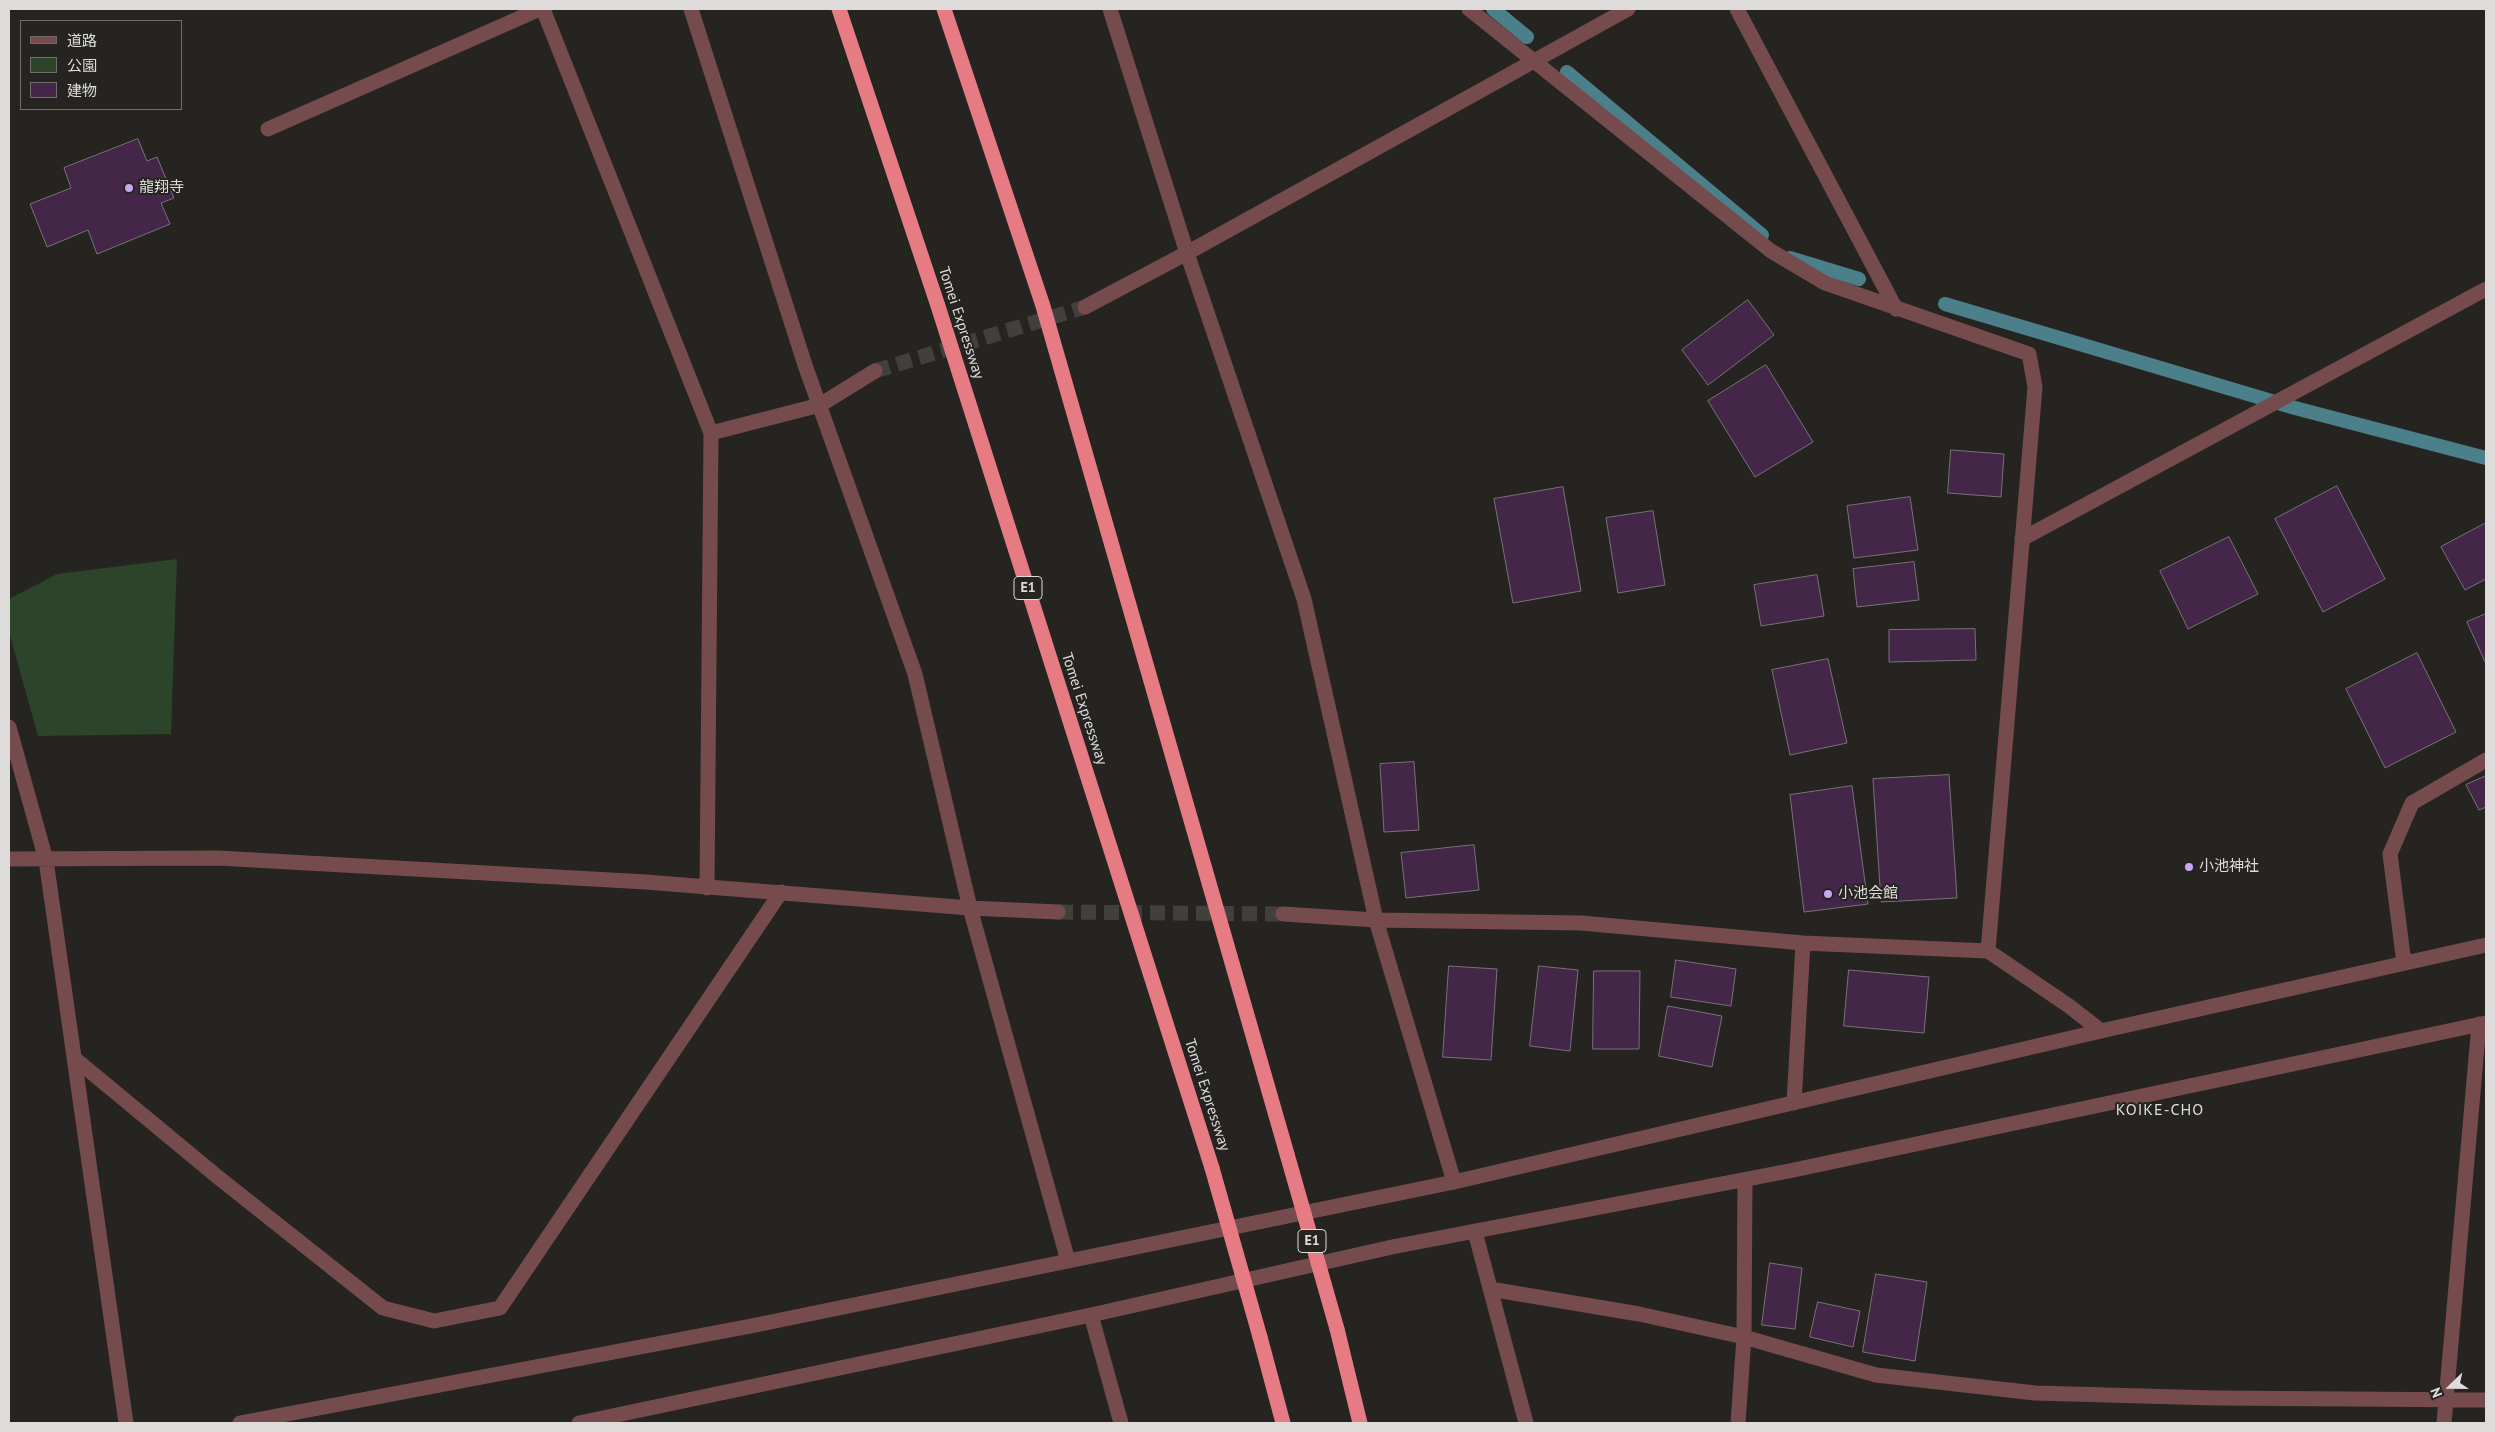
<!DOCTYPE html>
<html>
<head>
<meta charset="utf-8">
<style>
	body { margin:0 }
	#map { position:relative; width:2495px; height:1432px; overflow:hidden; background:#252420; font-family:"PT Sans","Noto Sans JP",sans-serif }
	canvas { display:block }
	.frame { position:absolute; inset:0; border:10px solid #dddcda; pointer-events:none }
	.legend { position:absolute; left:20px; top:20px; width:162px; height:90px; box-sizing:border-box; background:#252420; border:1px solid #6f6e6a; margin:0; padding:6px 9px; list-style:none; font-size:15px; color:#dddcda }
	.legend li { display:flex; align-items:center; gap:10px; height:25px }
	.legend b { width:25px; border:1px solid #6f6e6a }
	.north { position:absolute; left:2425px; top:1362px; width:50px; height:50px; -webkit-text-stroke:4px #252420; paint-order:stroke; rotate:248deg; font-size:14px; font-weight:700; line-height:20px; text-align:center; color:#dddcda }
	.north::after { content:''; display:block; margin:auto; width:18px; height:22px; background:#dddcda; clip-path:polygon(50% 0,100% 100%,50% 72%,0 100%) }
</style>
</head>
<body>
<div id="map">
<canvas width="2495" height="1432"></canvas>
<div class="frame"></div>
<ul class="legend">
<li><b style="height:6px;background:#764b4d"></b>道路</li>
<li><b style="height:14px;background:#2b442a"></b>公園</li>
<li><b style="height:14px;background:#442649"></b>建物</li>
</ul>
<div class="north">N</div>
</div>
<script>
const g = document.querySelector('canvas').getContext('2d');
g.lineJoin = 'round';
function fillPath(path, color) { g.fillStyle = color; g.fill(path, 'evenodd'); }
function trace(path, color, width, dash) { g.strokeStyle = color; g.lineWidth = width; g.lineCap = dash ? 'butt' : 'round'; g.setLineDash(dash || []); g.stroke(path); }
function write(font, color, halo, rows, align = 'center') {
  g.font = font + ' "PT Sans","Noto Sans JP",sans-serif'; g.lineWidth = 4; g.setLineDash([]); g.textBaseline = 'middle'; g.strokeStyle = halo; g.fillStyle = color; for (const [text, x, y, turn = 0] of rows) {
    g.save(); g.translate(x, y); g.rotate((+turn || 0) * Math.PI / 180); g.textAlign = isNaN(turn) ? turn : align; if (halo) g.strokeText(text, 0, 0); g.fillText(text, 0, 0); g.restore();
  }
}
const green = new Path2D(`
	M177,559L171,734L38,736L9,632V599L57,574Z`);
const stream = new Path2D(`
	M1493,9L1527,37
	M1567,72L1762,235
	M1790,258L1859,279
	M1945,304L2295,408L2486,458`);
const building = new Path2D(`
	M138,139L147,161L157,157L174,198L161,203L170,224L97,254L88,230L47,247L30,204L71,188L64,168Z
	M1748,300L1774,335L1708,385L1682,350Z
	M1766,365L1813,442L1755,477L1708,401Z
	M1951,450L2004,454L2001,497L1948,493Z
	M2337,486L2385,579L2323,612L2275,519Z
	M1563,487L1581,591L1513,603L1494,499Z
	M1910,497L1918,550L1854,558L1847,506Z
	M1653,511L1665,585L1618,593L1606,518Z
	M2486,523V579L2465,590L2441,547Z
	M2229,537L2258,594L2188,629L2160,571Z
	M1914,562L1919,600L1857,607L1853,569Z
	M1817,575L1824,616L1761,626L1754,585Z
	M2486,614V664L2467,622Z
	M1975,629L1976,660L1889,662V630Z
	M2417,653L2456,732L2385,768L2346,689Z
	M1828,659L1847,743L1790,755L1772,670Z
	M1414,762L1419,830L1384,832L1380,764Z
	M1949,775L1957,898L1881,902L1873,779Z
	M2486,776V807L2479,810L2466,785Z
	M1852,786L1868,904L1804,912L1790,795Z
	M1474,845L1479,890L1406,898L1401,853Z
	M1676,960L1736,969L1731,1006L1671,997Z
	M1449,966L1497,969L1491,1060L1443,1057Z
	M1539,966L1578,970L1570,1051L1530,1046Z
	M1849,970L1929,977L1924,1033L1844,1026Z
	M1594,971H1640L1639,1049H1593Z
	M1668,1006L1722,1016L1712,1067L1659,1056Z
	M1770,1263L1802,1268L1795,1329L1762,1325Z
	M1876,1274L1927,1282L1915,1361L1863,1352Z
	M1818,1302L1860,1311L1853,1347L1810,1337Z`);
const minorTunnel = new Path2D(`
	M875,371L1085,307
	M1058,912L1283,914`);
const minor = new Path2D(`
	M543,9L711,433L707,888
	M691,9L805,365L915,674L970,908L1068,1261
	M1110,9L1187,253L1304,599L1376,920L1454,1182
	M1469,9L1771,251L1825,283L2029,354L2035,387L1988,951
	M1737,9L1896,309
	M268,129L540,9
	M1085,307L1187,253L1628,9
	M711,433L820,405L875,371
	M2022,539L2486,289
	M9,727L46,860L126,1423
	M9,859L218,858L646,882L970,908L1058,912
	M1283,914L1376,920L1581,923L1803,943L1988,951L2069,1006L2101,1031
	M2404,963L2390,854L2412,803L2486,760
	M74,1058L219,1178L383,1308L434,1321L500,1308L781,892
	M1794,1103L1803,943
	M1475,1232L1526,1423
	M1490,1289L1639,1314L1744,1337L1876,1375L2035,1393L2215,1398L2486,1400
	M1091,1315L1121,1423
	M240,1423L751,1326L1454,1182L2101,1031L2486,945
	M579,1423L1091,1315L1392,1247L1789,1171L2486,1023
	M1738,1423L1744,1337L1745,1180
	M2444,1423L2479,1024`);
const highway = new Path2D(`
	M839,9L938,306L1212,1168
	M944,9L1043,306L1287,1154
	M1337,1329L1360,1423
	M1260,1337L1283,1423`);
const highwayBridge = new Path2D(`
	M1287,1154L1337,1329
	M1212,1168L1260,1337`);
const markers = [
	[129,188,5,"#c5a6f0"],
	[2189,867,5,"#c5a6f0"],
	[1828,894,5,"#c5a6f0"]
];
const shields = [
	[1028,588,28],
	[1312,1241,28]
];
const shieldNames = [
	["E1",1028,588],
	["E1",1312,1241]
];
const poiNames = [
	["龍翔寺",139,188],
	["小池神社",2199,867],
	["小池会館",1838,894]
];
const streetNames = [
	["Tomei Expressway",961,323,72],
	["Tomei Expressway",1084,709,72],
	["Tomei Expressway",1207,1095,72]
];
const neighbourhoodNames = [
	["KOIKE-CHO",2160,1110]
];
fillPath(green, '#2b442a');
trace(stream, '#4b808b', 14);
fillPath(building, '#442649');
trace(building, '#777377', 1);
trace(minorTunnel, '#41403c', 15, [15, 8]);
trace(minor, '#764b4d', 15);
trace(highway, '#e67b84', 15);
trace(highwayBridge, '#e67b84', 15);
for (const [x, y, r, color] of markers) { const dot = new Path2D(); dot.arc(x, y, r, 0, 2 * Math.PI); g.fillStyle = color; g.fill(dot); trace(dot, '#252420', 2); }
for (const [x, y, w] of shields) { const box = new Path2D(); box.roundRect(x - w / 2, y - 11.5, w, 23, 4); g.fillStyle = '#252420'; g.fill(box); trace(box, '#dddcda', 1); }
write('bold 14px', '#dddcda', null, shieldNames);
write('15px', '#dddcda', '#252420', poiNames, 'left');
write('15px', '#dddcda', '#252420', streetNames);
g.letterSpacing = '1px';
write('16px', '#dfded9', '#252420', neighbourhoodNames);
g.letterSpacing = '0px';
</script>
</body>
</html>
